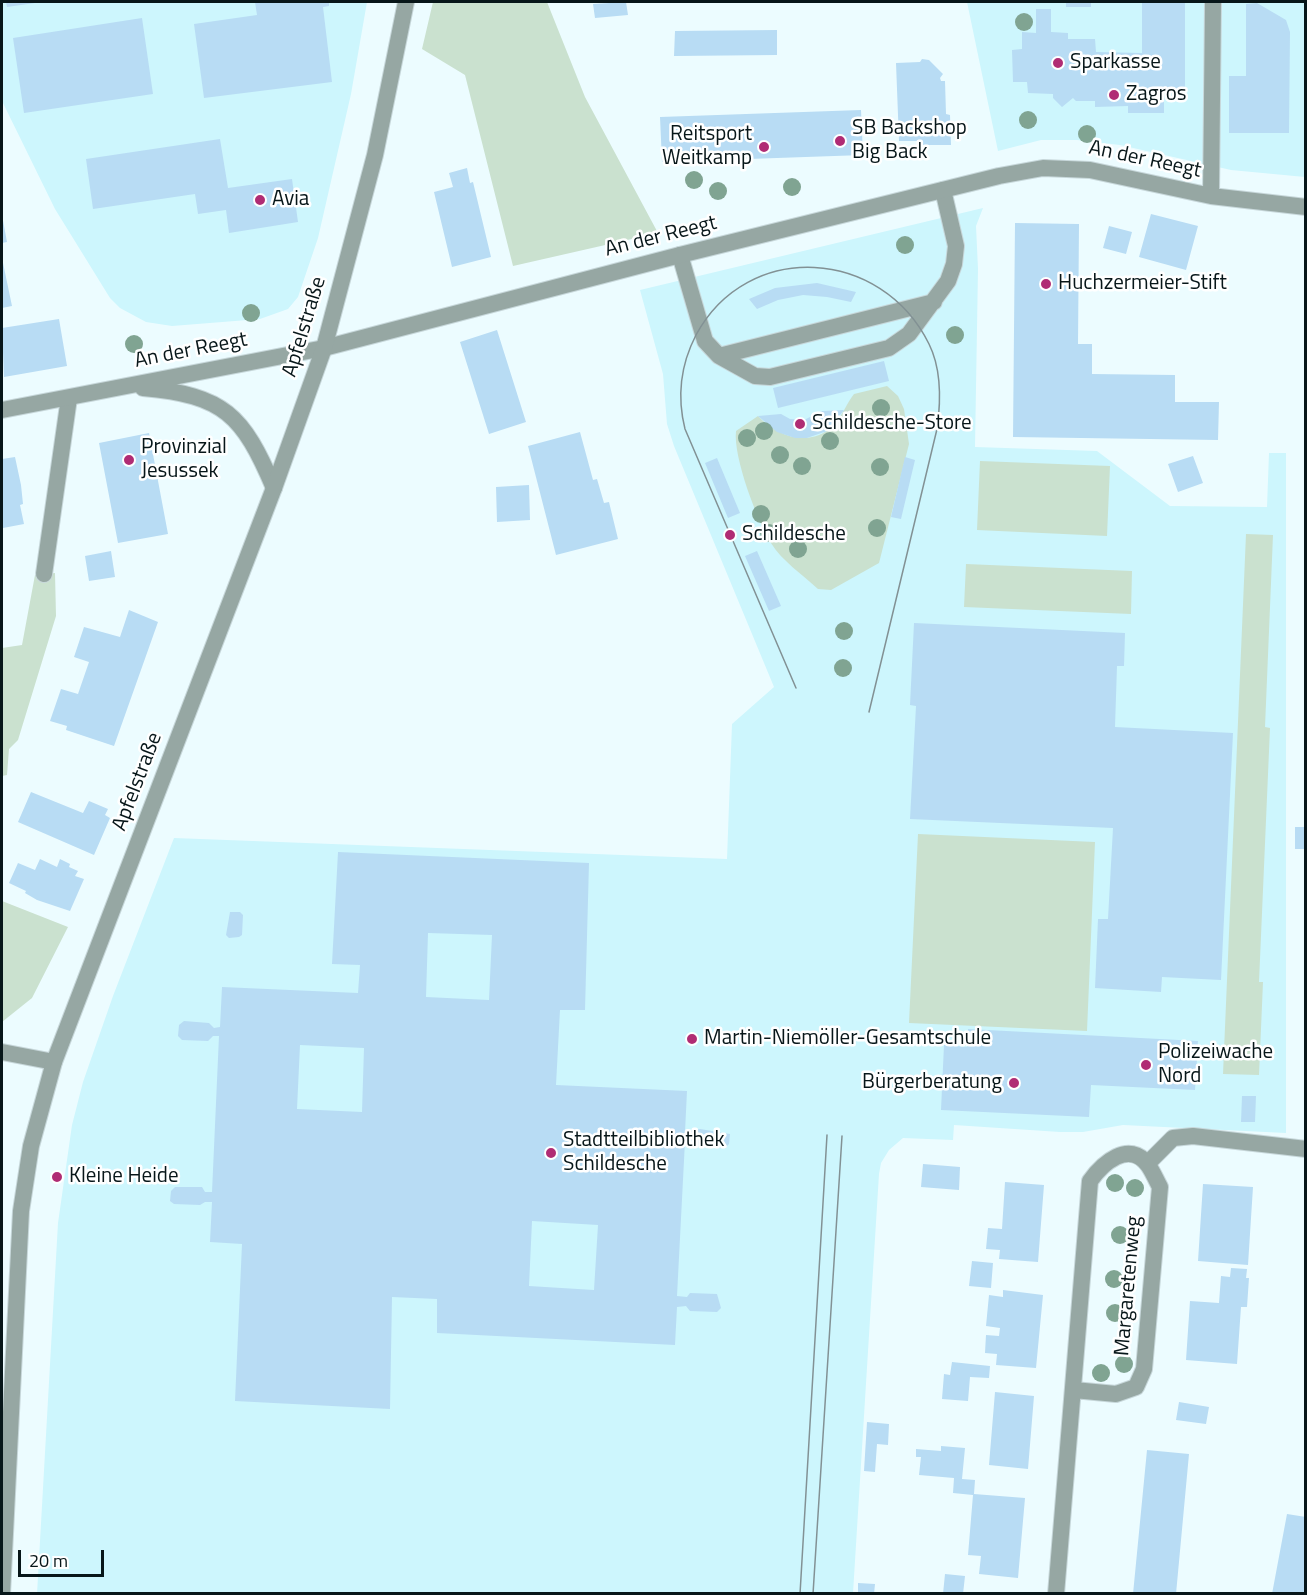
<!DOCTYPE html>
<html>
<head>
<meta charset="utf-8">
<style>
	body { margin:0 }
	#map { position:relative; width:1307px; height:1595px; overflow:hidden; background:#ecfcff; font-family:"Titillium Web",sans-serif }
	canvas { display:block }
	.frame { position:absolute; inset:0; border:3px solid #071619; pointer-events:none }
	.scale { position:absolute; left:18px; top:1550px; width:86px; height:27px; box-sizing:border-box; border:3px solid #071619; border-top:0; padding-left:8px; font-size:18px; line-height:21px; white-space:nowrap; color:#071619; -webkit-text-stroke:4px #fff; paint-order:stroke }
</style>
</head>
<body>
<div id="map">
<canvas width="1307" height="1595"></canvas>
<div class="frame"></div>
<div class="scale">20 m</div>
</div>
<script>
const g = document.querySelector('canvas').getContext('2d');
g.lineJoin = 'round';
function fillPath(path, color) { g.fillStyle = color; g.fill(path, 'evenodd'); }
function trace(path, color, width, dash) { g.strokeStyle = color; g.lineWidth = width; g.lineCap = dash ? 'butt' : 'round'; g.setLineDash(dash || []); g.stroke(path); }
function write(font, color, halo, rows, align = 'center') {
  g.font = font + ' "Titillium Web",sans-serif'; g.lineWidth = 5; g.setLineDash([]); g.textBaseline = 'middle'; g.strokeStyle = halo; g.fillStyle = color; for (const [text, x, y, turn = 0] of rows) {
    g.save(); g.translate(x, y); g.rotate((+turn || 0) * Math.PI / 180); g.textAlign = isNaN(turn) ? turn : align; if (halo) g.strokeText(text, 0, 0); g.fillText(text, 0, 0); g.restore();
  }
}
const built = new Path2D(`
	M2,2H367L351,94L318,238L298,297L288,309L260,319L172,326L146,322L120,308L110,298L55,209L2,101Z
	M967,2H1305V177L1231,170L1120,145L1077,140H1041L998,151Z
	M983,208L976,226L978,269L975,447L1097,451L1170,506L1267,507L1269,453H1286V1133L1123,1125L1083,1132H1060L954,1125L953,1140L903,1138L889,1150L881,1163L879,1174L853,1593L37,1594L58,1223L72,1125L83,1082L113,996L174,838L727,859L732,724L774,687L674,446L667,424L663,374L640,290Z`);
const green = new Path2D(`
	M433,2H547L585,97L658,233L513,266L465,75L422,49Z
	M887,386L898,396L904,409L909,444L879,563L831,590L818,589C803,575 781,560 771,543C757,520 733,457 736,431L758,416C778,437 809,448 833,426C842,417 846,404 854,394Z
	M980,461L1110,466L1107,536L977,530Z
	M1246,534L1273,535L1265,727L1270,728L1259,982H1263L1259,1075L1223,1074Z
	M966,564L1132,571L1131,614L964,607Z
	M55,573L56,616L18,740L9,749L7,775L2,776V648L22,645L35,575Z
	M918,834L1095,842L1087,1031L909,1023Z
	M2,901L68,927L32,998L2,1022Z`);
const building = new Path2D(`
	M6,2H35V3L7,7Z
	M255,2H329V6L323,7L332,82L204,98L194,24L257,15Z
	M626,2L628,15L595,18L593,4Z
	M1066,2H1091V7H1066Z
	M1142,2H1185V93L1164,92V113H1128V106L1095,107V101H1076L1073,98L1062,107L1053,98V94L1028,93L1027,82H1013L1012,50L1022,49V32L1036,33V9H1051V32L1068,33V39H1095L1096,52L1142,53Z
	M1257,3L1286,20L1290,32L1289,133H1229V76H1246V4Z
	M142,18L153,94L24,113L13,38Z
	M777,30V55L674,56L675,31Z
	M922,59L929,60L943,74L940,78L941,81H945L946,114L950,115L951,145H920V141H899L896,63L920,62Z
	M861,110L863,155L662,162L660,117Z
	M220,139L228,188L292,179L298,222L229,233L226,210L198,214L195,194L93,209L86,159Z
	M467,168L470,183L473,182L491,257L452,267L434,192L453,187L449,173Z
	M1151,214L1198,226L1186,270L1139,257Z
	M2,215L7,242L2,243Z
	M1015,223L1079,224L1078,344H1092V374L1175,375V402H1219L1218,440L1013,437Z
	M1109,226L1132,232L1126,254L1103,248Z
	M2,258L12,306L2,308Z
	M817,283L856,292L851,302L827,297L803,295L778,300L757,309L749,299L775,288Z
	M59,319L67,366L4,377L2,328Z
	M497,330L526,422L489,434L460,342Z
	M884,361L889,381L778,408L773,388Z
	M844,410L827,431L807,438H795L777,432L758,416L781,414L790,419L804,420L822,411Z
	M580,432L593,480L597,479L604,503L609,502L618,539L556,555L528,446Z
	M149,433L168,534L118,543L99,443Z
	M1193,456L1203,483L1178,492L1168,464Z
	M15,457L21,485L23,504L20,505L24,524L3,528L2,459Z
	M905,457L915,460L901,519L891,517Z
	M717,458L740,513L728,518L705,463Z
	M529,485L530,520L497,522L496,487Z
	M111,551L115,577L89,581L85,556Z
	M757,551L781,606L769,611L745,556Z
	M129,610L158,622L114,746L66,730L67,726L50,721L61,689L78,694L89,662L74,657L84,627L120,637Z
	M914,623L1125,633L1124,666H1117L1115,727L1233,733L1221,980L1162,977L1161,992L1095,988L1098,919H1108L1113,828L910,819L916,706L910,705Z
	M31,792L83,813L89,801L108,809L105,815L110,818L94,855L18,822Z
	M1295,827H1306V849H1295Z
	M338,852L589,863L585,1010H560L556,1085L687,1091L685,1132L700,1129L730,1134L729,1144L725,1148L700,1147L696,1141H685L677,1296L687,1297L690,1293L717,1294L721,1308L717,1312L690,1311L686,1306L677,1307L675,1345L437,1333V1299L392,1297L390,1409L235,1401L242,1244L210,1242L212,1202H205L200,1205L174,1204L170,1201L171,1191L175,1187H202L205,1192H212L219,1036H213L208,1041L182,1040L178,1036L179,1025L184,1021L209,1023L214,1028L220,1027L222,987L358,993L360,965L332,964ZM428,933L492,935L489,1000L426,997ZM300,1045L364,1048L362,1112L297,1109ZM532,1221L598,1225L594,1290L529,1286Z
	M40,859L57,867L60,859L70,864L69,867L78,871L75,876L84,879L70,911L37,900L25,893L26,891L9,883L18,863L35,870Z
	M230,912H240L243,915L242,935L239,937L229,938L226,935Z
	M968,1029L1198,1041L1197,1051H1200V1059H1197L1195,1090L1091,1085L1089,1117L941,1110L944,1045L967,1047Z
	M1242,1096H1256L1255,1122H1241Z
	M923,1164L960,1167L959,1190L921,1187Z
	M1005,1182L1044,1185L1038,1262L999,1259L1000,1250L986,1249L988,1228L1002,1229Z
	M1203,1184L1253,1187L1248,1265L1198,1261Z
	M972,1261L993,1263L991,1288L969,1286Z
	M1231,1268L1247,1269L1246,1278H1249L1247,1307H1241L1237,1364L1186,1360L1190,1301L1219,1303L1221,1276L1230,1277Z
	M1003,1290L1043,1295L1036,1368L996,1365L997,1354L985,1353L986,1335L999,1336L1000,1328L986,1326L989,1295L1003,1297Z
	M952,1362L990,1366L989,1378L970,1377L968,1401L942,1399L944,1374L950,1375Z
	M995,1392L1034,1396L1028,1469L989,1465Z
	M1179,1402L1209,1407L1206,1424L1176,1420Z
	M867,1422L889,1424L888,1445L877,1444L875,1472L864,1471Z
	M941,1446L965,1448L962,1479L975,1480L974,1494L1025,1498L1018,1578L979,1574L981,1556L968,1555L973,1495L953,1493L954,1478L919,1475L921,1457H916V1449L941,1451Z
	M1147,1450L1189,1454L1176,1594H1133Z
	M1287,1514L1306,1517V1594H1272Z
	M945,1574L965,1576L963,1594H943Z
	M858,1583L875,1584L874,1594H858Z`);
const service = new Path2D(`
	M680,255L705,341L719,356L755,376L770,377L889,348L909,334L948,281L954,264L956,246L943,190
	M719,356L934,302
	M44,574L69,398`);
const minor = new Path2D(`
	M1211,196L1213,2
	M143,388C224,395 243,415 274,488
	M2,410L324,348L680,255L999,176L1043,168L1090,170L1211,196L1306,207
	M2,1052L54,1062
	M1147,1164L1173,1138L1193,1136L1306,1149
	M1056,1594L1090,1181C1102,1164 1129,1139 1148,1165C1153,1172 1156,1180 1160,1187L1144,1369L1136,1387L1116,1394L1074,1390`);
const tertiary = new Path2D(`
	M2,1594L21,1211L31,1146L54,1062L274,488L324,348L375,155L406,2`);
const tram = new Path2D(`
	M796,688L685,429C677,397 681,364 696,335C748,239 882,248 929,344C942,370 941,401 937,429L869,712
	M800,1594L827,1135
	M813,1594L842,1136`);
const trees = [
	[1024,22],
	[1028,120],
	[1087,134],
	[694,180],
	[792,187],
	[718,191],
	[905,245],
	[251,313],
	[955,335],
	[134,344],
	[881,408],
	[764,431],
	[747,438],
	[830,441],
	[780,455],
	[802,466],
	[880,467],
	[761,514],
	[877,528],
	[769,533],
	[798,549],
	[844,631],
	[843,668],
	[1115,1183],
	[1135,1188],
	[1120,1235],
	[1114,1279],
	[1115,1313],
	[1124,1364],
	[1101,1373]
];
const markers = [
	[1058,63,6,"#b02c74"],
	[1114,95,6,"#b02c74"],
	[840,141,6,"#b02c74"],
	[764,147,6,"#b02c74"],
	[260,200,6,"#b02c74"],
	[1046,284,6,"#b02c74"],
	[800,424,6,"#b02c74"],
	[129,460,6,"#b02c74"],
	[730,535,6,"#b02c74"],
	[692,1039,6,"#b02c74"],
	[1146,1065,6,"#b02c74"],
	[1014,1083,6,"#b02c74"],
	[551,1153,6,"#b02c74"],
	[57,1177,6,"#b02c74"]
];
const poiNames = [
	["Sparkasse",1070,63],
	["Zagros",1126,95],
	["SB Backshop",852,129],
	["Big Back",852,153],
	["Reitsport",752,135,"right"],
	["Weitkamp",752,159,"right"],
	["Avia",272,200],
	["Huchzermeier-Stift",1058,284],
	["Schildesche-Store",812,424],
	["Provinzial",141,448],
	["Jesussek",141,472],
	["Schildesche",742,535],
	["Martin-Niemöller-Gesamtschule",704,1039],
	["Polizeiwache",1158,1053],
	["Nord",1158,1077],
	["Bürgerberatung",1002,1083,"right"],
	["Stadtteilbibliothek",563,1141],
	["Schildesche",563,1165],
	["Kleine Heide",69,1177]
];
const streetNames = [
	["An der Reegt",1145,160,12],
	["An der Reegt",661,237,-14],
	["Apfelstraße",305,327,-73],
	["An der Reegt",191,351,-11],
	["Apfelstraße",138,782,-69],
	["Margaretenweg",1129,1286,-85]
];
fillPath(built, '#cdf6fd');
fillPath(green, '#cae1cf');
fillPath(building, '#b8dcf4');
trace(service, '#c7d7da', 18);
trace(minor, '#c7d7da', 18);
trace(tertiary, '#c7d7da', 18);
trace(service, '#96a7a3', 16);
trace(minor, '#96a7a3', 16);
trace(tertiary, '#96a7a3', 16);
trace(tram, '#829194', 1.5);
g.fillStyle = '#80a492';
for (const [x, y] of trees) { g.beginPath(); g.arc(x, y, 9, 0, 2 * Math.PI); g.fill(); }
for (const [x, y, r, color] of markers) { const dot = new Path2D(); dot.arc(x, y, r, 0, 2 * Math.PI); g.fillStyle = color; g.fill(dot); trace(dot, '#fff', 2); }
write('21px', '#071619', '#fff', poiNames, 'left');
write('21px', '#071619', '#fff', streetNames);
</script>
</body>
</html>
